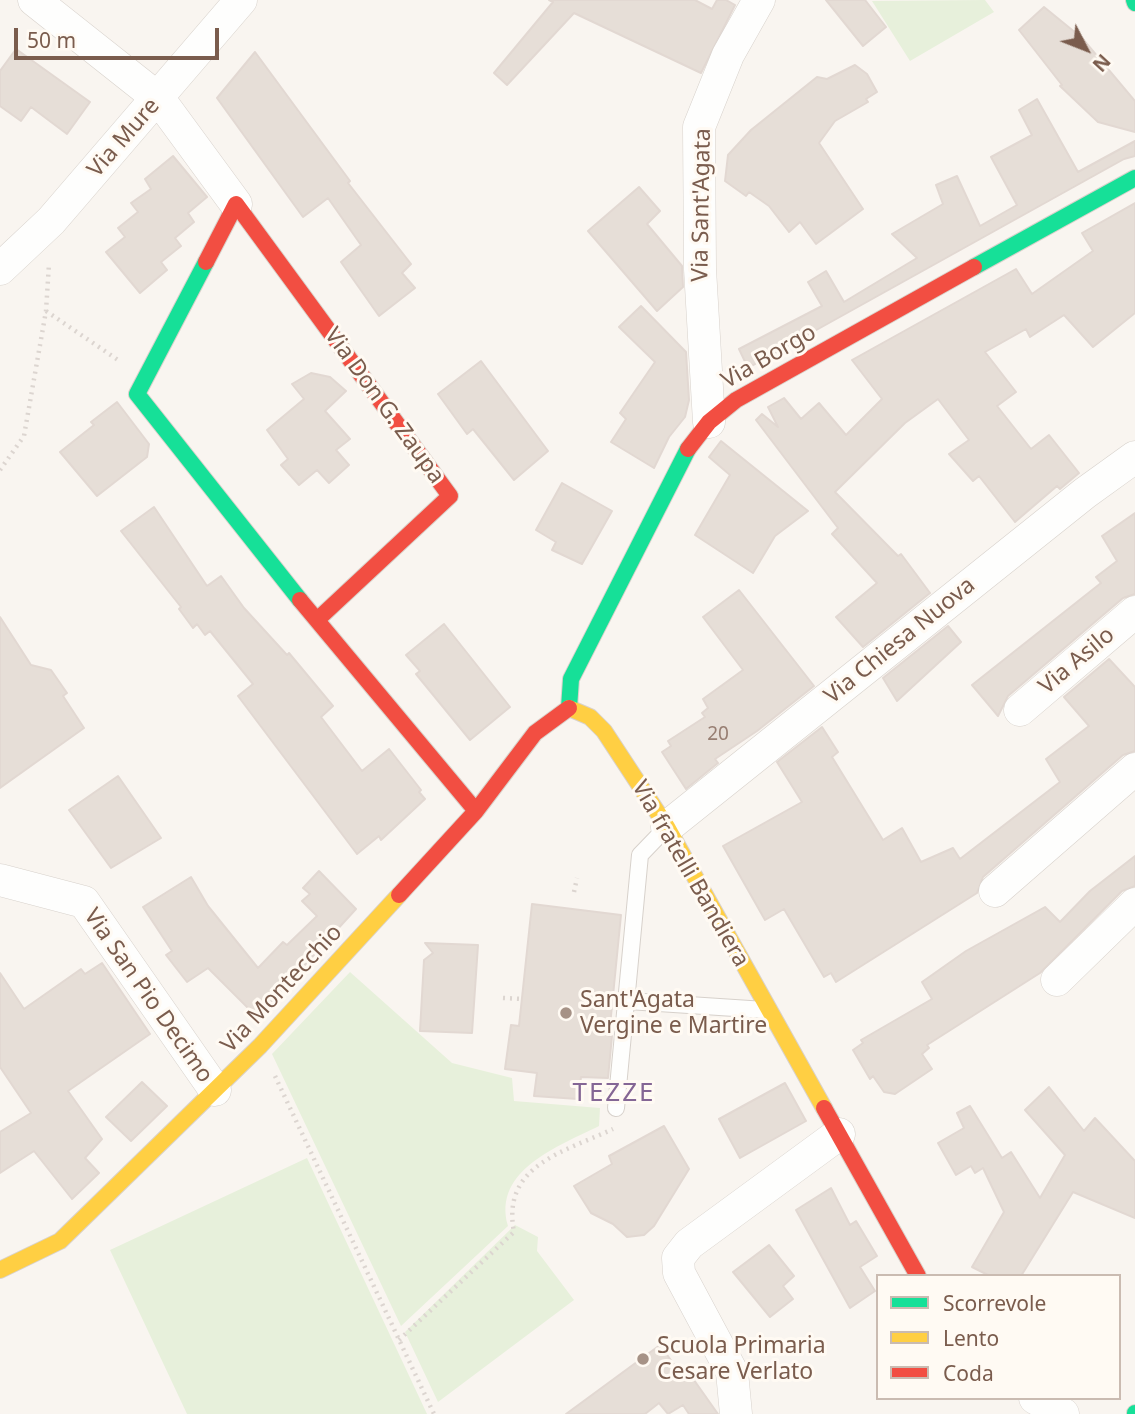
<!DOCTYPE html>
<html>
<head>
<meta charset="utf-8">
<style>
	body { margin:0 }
	#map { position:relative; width:1135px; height:1414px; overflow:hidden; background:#f9f5f0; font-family:"Noto Sans",sans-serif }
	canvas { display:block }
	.legend { position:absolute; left:876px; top:1274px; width:245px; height:126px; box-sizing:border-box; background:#fffaf3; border:2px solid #cabbb1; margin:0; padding:9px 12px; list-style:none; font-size:21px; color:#7a5c4d }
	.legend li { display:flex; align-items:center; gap:14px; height:35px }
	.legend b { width:35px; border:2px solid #cabbb1 }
	.north { position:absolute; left:1051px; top:14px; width:70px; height:70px; -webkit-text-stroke:5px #fffaf3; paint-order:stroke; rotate:132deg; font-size:19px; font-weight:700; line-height:28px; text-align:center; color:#7a5c4d }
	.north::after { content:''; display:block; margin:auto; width:24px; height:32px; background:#7a5c4d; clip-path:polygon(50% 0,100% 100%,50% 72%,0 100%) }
	.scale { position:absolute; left:14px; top:28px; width:205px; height:32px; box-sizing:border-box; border:4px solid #7a5c4d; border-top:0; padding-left:9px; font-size:21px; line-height:24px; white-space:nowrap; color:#7a5c4d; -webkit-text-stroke:5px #fffaf3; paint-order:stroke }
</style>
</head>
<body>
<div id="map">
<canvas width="1135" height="1414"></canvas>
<ul class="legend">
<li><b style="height:9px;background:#16e098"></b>Scorrevole</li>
<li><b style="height:9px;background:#ffcf43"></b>Lento</li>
<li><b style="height:9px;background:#f24e42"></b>Coda</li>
</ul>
<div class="north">N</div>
<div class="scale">50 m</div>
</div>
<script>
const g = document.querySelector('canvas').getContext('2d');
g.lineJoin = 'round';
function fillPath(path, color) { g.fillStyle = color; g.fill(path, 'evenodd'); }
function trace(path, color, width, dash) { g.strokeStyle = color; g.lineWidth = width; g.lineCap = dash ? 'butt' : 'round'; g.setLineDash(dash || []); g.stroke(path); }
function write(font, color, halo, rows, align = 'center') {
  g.font = font + ' "Noto Sans",sans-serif'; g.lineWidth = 6; g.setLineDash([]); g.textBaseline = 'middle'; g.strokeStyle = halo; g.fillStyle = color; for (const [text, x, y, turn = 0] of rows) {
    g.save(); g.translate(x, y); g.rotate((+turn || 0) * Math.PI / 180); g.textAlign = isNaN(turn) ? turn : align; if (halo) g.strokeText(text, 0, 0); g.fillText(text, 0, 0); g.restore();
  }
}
const green = new Path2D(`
	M985,0L994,12L910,61L872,1Z
	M350,972L452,1063L512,1078L514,1101L600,1108L599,1126C559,1146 492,1170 508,1226L401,1326L272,1054Z
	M307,1158L427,1414H187L110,1250Z
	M515,1225L538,1237L537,1251L574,1300L438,1402L405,1332Z`);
const building = new Path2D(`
	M549,0H695L712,9L717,0H726L735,5L701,73L574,13L507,85L494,73L553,2Z
	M826,0H865L886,27L863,46Z
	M1044,7L1082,38L1135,101V132L1098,122L1060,86L1062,85L1019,30Z
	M16,49L90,102L67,134L31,107L21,121L0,106V71Z
	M255,52L350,181L348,183L411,264L402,273L415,288L379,316L341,262L361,245L328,198L303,217L217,98Z
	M855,65L867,74L877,92L866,99L868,102L835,121L819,143L863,209L816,244L800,222L789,232L769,206L749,192L746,196L725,181L728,155L751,130L817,77L827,79Z
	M1037,99L1078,172L1135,141V156L1124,159L748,368L739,349L822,306L808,282L826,271L844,302L917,258L892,234L943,204L936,185L957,176L980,226L1017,205L991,157L1032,135L1019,110Z
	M173,156L207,197L188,213L194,222L175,238L181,246L161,262L167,270L140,293L106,252L125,237L118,228L138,212L131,203L151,189L145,179Z
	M639,187L660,211L647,224L682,266L683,287L657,311L588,231Z
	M1135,203V313L1093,347L1064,315L1030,337L1026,329L985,352L1016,392L997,406L1031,449L1049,435L1079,473L1060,489L1057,486L1015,522L979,476L973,481L949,454L969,440L938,399L905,423L835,492L898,556L901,554L930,593L863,647L836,617L877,583L832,534L838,528L756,420L762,414L778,427L768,407L784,398L801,419L819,403L846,435L882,399L852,360L1016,269L1032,294L1093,251L1082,233Z
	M641,306L686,352L689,400L685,417L669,437L654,468L611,442L626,419L620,413L655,362L619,327Z
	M481,361L548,451L514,480L473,429L467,434L438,394Z
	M311,373L330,377L346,391L325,411L350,439L336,450L349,465L329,483L317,470L299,485L281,465L288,459L267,430L304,399L292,384Z
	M117,402L149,444L147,457L97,496L60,452L94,425L91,422Z
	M721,441L808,511L775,536L753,573L695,535L730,475L709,457Z
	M562,483L612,511L582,564L552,550L556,542L536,530Z
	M154,507L207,586L221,576L244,608L287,655L289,653L333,706L321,717L362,771L389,749L421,790L419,792L425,799L381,840L379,836L357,854L238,696L253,684L210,631L205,635L197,624L193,628L179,609L181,607L121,531Z
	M1135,513V594L1123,598L1008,696L998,716L972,685L1101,583L1096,577L1117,561L1102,536Z
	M739,590L814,686L757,731L715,759L718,763L686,789L662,752L671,746L668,741L705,717L702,713L708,708L703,699L743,670L703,617Z
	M0,617L31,665L51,670L67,693L63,696L84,728L0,788Z
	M444,624L510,707L470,740L416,674L420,671L406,655Z
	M948,626L961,642L897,701L883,678Z
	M1109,659L1135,687V751L1123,755L983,877L977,893L836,982L831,973L824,977L784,909L765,920L723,846L802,802L777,762L822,727L838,752L832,757L883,840L902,828L921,862L953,848L960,859L1060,782L1046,759L1089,726L1064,697Z
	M118,776L161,838L111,868L69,810Z
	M1135,856V886L1122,891L1040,973L927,1045L929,1048L922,1054L932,1069L895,1094L884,1092L873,1076L870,1079L853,1050L863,1043L861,1040L932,999L922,982L966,951L1045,907L1060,922L1090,891Z
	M319,871L356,909L257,1017L208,968L187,982L166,955L172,951L143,907L191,877L208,906L258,968L283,942L287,945L317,916L302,901L310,894L303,888Z
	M532,904L621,915L609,1036H612L608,1078L581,1077L578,1099L534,1096L537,1073L505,1069L511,1025L519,1026Z
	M425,943L478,945L472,1033L420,1031L424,960L433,953Z
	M102,963L150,1034L68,1091L102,1139L85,1158L99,1173L72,1199L34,1151L0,1173V1132L31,1113L0,1067V973L24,1009L81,969L85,974Z
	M142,1082L167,1106L131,1141L106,1117Z
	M785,1083L806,1121L740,1158L719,1119Z
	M1049,1087L1084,1131L1095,1118L1135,1161V1218L1073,1192L1021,1276H990L972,1267L1004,1212L983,1168L975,1173L971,1166L956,1175L938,1143L964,1128L957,1113L970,1106L1002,1158L1011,1152L1040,1198L1065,1155L1025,1110Z
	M664,1126L689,1169L654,1226L644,1235L627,1237L613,1224L591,1213L574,1186L612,1164L609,1156Z
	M831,1188L850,1225L856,1221L877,1256L860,1267L875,1291L850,1308L796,1210Z
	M769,1245L794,1276L783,1286L793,1299L770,1317L733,1272Z
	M660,1345L683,1377L689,1373L718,1414H689L683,1405L668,1414L659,1403L645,1414H566Z`);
const path = new Path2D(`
	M46,311L118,360
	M0,470L24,436L46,311L49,264
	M574,892L577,878
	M503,998L522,999
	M275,1076L434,1414
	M399,1340L514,1232C501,1165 564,1152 613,1129`);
const lane = new Path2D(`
	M628,1001L765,1010
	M616,1108L640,855L667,827`);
const street = new Path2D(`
	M34,0L159,99L236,204
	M0,269L51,221L241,0
	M709,422L700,269L699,127L728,55L759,0
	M1020,710L1135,612
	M667,827L1085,493L1135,457
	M0,880L84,902L215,1090
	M995,891L1135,769
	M1057,980L1135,904
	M1035,1398L1063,1414
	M736,1414L732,1372L679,1273L678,1258L689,1244L839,1134`);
const fast = new Path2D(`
	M1134,0L1135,3
	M206,262L137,394L300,600
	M974,267L1135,178
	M569,708L571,679L688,449
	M1135,1413V1414`);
const slow = new Path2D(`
	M569,708L590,717L604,731L667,827L824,1108
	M0,1270L60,1241L260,1046L399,895`);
const jam = new Path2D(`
	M206,262L236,204L450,496L317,620
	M688,449L709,422L736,400L974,267
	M300,600L476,811
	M399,895L476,811L535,733L569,708
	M824,1108L918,1276`);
const markers = [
	[566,1013,7,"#a69286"],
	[643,1359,7,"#a69286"]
];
const numberNames = [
	["20",718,735]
];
const streetNames = [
	["Via Mure",124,138,-49],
	["Via Sant'Agata",702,205,-89],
	["Via Borgo",769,357,-30],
	["Via Don G. Zaupa",384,406,54],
	["Via Chiesa Nuova",900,641,-39],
	["Via Asilo",1077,661,-40],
	["Via fratelli Bandiera",690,874,60],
	["Via Montecchio",282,989,-47],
	["Via San Pio Decimo",148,996,55]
];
const poiNames = [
	["Sant'Agata",580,1000],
	["Vergine e Martire",580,1026],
	["Scuola Primaria",657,1346],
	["Cesare Verlato",657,1372]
];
const quarterNames = [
	["TEZZE",614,1094]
];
fillPath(green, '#e7f0db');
fillPath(building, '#e6ded7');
trace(building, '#e2d8d2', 2);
trace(lane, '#d7d1cb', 18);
trace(street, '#d7d1cb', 33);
trace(fast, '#d9d2cb', 18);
trace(slow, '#d9d2cb', 18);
trace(jam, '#d9d2cb', 18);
trace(path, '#dcd5d0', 4.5, [2, 5]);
trace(lane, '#fefefd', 16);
trace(street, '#fefefd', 32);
trace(fast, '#16e098', 16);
trace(slow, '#ffcf43', 16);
trace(jam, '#f24e42', 16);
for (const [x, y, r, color] of markers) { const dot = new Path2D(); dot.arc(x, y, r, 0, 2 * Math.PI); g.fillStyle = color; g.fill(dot); trace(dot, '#fffaf3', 2.5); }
write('19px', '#977e72', null, numberNames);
write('23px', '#7a5c4d', '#fffaf3', streetNames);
write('23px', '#7a5c4d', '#fffaf3', poiNames, 'left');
g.letterSpacing = '2px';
write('26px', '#846695', '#fffaf3', quarterNames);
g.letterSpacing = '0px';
</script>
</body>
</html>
